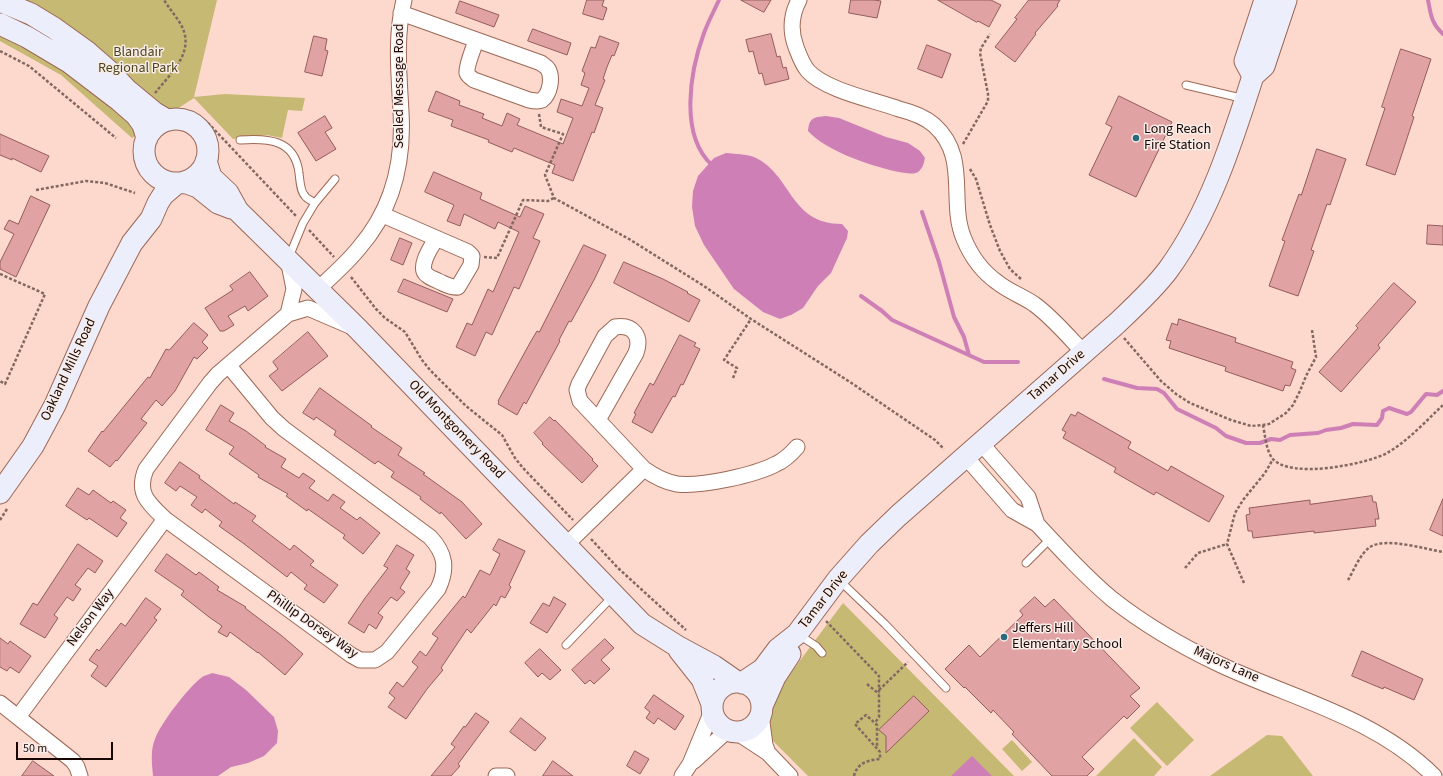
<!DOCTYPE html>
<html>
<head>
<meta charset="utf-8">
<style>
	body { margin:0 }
	#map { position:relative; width:1443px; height:776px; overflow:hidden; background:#fdd8cd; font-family:"Source Sans 3",sans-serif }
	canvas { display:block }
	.scale { position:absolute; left:16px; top:742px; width:97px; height:18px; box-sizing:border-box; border:2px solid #180602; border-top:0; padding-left:5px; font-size:12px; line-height:14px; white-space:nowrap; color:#180602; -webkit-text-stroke:3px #f8ece8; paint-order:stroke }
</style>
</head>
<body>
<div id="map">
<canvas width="1443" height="776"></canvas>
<div class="scale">50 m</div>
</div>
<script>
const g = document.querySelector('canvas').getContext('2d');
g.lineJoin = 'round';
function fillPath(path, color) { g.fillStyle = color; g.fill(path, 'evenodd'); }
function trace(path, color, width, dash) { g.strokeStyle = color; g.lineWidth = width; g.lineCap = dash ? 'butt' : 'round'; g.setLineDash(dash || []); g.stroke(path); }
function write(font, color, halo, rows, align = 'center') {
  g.font = font + ' "Source Sans 3",sans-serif'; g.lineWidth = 3; g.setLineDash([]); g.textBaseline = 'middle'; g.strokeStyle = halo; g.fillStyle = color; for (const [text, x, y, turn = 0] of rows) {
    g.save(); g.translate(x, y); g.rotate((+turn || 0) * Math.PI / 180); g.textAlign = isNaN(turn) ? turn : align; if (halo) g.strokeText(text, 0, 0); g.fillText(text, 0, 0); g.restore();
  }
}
const green = new Path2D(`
	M0,0H217L194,97L225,94L305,98L302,111L288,110L282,138L267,135L233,139L194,98L132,138L61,75L0,41Z
	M843,603L1014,776H808L754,722Z
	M1157,702L1194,740L1167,766L1130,728Z
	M1267,735L1282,736L1313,776H1210Z
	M1134,738L1162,767L1154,776H1096Z
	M1012,740L1032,762L1022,771L1002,749Z`);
const water = new Path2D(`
	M826,116L839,118L886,137L908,143L920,151L925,158C924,163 923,168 918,172C909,179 852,159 841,153C829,147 817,141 808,131C809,118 814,117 826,116Z
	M726,153C736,154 745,154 754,157C792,174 789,224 842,224L848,231L847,238L831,273L818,286L803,308L791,315L780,319L763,312L734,289L704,245L695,226L692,207L693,191L698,176L714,158Z
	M212,673L229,677L246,690L274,717L278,731L277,743L264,756L248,763L231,767L218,776H153C152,764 150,751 155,739C161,723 187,689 201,678C204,675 208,675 212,673Z
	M972,756L992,776H951Z`);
const stream = new Path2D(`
	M1428,0C1431,15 1431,23 1443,34
	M712,165C679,135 690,71 704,33C708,22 714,11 719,0
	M922,212L939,262L954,317L964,337L969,355
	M861,296L882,311L892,320L984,362H1018
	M1104,379L1137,388L1157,389L1164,393L1177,409L1216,428L1226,436L1246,443H1260L1271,439L1280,440L1290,435L1318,433L1326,430L1341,428L1353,424L1377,425L1382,418L1383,411L1389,408L1407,414L1411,412L1426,394L1437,395L1443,391`);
const building = new Path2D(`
	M587,0H604L602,6L607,8L603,20L583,14Z
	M741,0H771L764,12Z
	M851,0H874L881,1L877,18L849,13Z
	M938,0H991L1001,5L989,27L978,21L977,22Z
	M1029,0H1060L1057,5L1058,6L1035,33L1036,34L1015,62L995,47L1017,19L1015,18Z
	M460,1L499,15L494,27L456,13Z
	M533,29L571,43L567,55L528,41Z
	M771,34L777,57L780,56L783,68L786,67L789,79L765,85L762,73L759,74L753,51L749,52L746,40Z
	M314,36L327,39L325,50L328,51L322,76L305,72Z
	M600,36L619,43L614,56L612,55L607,67L603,79L605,80L595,105L603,108L594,133L592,132L573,181L552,173L555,165L514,148L512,152L488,142L489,140L451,126L453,120L428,111L436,91L460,101L459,105L484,114L482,118L502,126L507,113L520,119L517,125L563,144L573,118L557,112L561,99L582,106L589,88L581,85L585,73L582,71L591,47L595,48Z
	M927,45L951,54L942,78L918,69Z
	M1401,49L1431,59L1412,116L1414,117L1395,175L1366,165L1385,108L1382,107Z
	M1119,96L1172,122L1136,197L1089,175L1112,127L1106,124Z
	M325,116L332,128L325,132L336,149L316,161L298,133Z
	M0,134L49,156L41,172L12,158V160L0,155Z
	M1317,149L1346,159L1330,205L1327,204L1311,250L1314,251L1298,296L1269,286L1285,241L1282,240L1299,194L1301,195Z
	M434,172L482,193L480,199L520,217L525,206L544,214L533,238L540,241L519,289L514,287L492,335L486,332L475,356L456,347L467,323L472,325L488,289L493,292L519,232L498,222L495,229L464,214L460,226L447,221L454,205L425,192Z
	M31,196L50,205L16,277L0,269V262L14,234L4,229L9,220L18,224Z
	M1428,225L1443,226V245L1427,244Z
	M400,238L412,243L403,265L391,260Z
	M584,245L606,255L594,280L571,322L569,321L559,340L560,341L533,391L526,404L524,402L517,415L498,404L499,402L498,401L531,341L537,331L539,332Z
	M624,262L663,279L688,292L687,293L700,300L689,322L614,283Z
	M250,272L268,296L248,311L245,306L228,316L234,325L224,331H220L205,308L233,290L230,286Z
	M404,279L453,299L447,312L398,292Z
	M1394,283L1416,302L1378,345L1380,348L1341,392L1319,372L1358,328L1356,326Z
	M1179,319L1236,338L1235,342L1293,362L1291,368L1296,370L1290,386L1285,385L1283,391L1225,371L1226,367L1169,348L1171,341L1166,340L1172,323L1177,325Z
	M194,323L208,335L202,342L208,348L197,359L194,357L175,391L162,406L156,400L141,419L147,423L117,461L116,460L110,467L88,451L102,431L103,432L148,377L150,378L166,349L169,350Z
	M308,332L328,356L282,391L269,376L278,369L273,362Z
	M680,335L696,343L694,346L700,349L683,385L681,384L675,397L673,396L652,433L632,422L636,414L634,413L650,383L653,385Z
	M320,388L372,426L371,427L402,448L398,455L425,473L423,474L462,502L482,524L466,539L441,512L440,514L420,499L421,497L391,477L394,472L378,461L375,464L334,435L336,431L316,417L314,420L303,413Z
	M221,405L234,413L229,421L246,431L266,446L265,447L286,459L281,467L299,478L303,473L315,481L309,488L328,501L333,494L345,502L340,508L357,520L360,517L380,533L363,554L343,538L345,535L308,509L307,511L286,496L288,494L258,477L259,475L229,454L234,447L206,430Z
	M1078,412L1131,442L1128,448L1168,471L1171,466L1224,496L1209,522L1156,492L1154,495L1114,472L1116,468L1063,438L1066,432L1062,430L1071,414L1075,416Z
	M550,417L554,421L555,420L593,459L592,460L598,466L582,483L542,444L543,443L534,433Z
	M180,462L200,476L199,478L234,504L235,502L256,516L252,521L290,550L294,545L314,561L310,565L338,585L324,603L304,589L307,585L291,572L287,577L243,543L219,526L222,522L205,509L202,513L191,505L197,497L180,486L176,491L165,483Z
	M78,488L89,495L93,490L111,503L113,501L126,510L120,518L127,523L117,537L89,518L87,520L66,506Z
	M1372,496L1373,502H1376L1379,519H1375L1376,526L1314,533V531L1253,538L1252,531H1248L1246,515L1250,514L1249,508L1310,500V504Z
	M1443,499V536L1430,530Z
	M499,539L525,551L509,585L511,587L505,598L501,596L496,606L494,604L471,633L467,629L441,668L443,670L427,689L406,719L388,707L395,698L389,693L397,682L403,687L418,667L412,662L420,651L426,656L438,638L432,634L463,596L465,598L480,570L490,575L500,554L493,550Z
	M78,544L103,561L95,573L88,568L75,585L81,589L73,601L67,597L54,615L58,618L45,638L20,624L33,603L37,605Z
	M397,545L414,555L406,569L410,572L400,588L405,592L397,601L391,597L378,613L383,617L376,629L369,624L364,633L348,623L365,598L388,568L384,566Z
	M167,554L196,575L199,572L219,587L217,590L246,607L245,608L282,636L303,654L285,675L258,652V653L230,632L227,637L218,632L222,626L209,617L181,595L184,591L155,571Z
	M554,597L566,604L547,633L530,623L543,603L549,606Z
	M1035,597L1045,607L1054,599L1140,688L1130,696L1140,706L1127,719L1124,716L1082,757L1094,769L1087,776H1052L1012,734L1014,732L993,710L991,713L965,687L964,688L945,669L969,645L980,657L1023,615L1020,611Z
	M146,598L161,609L154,618L157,620L106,687L91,676L98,666L89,660L97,649L99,651L121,623L125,626Z
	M0,638L8,644L10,641L31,656L19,673L10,667L7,671L0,667Z
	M605,639L614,648L601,660L610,669L594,684L590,680L585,684L572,670Z
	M540,649L561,670L550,680L542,673L538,677L525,663Z
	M1362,651L1423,679L1414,700L1384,687L1383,689L1352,676Z
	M654,695L684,716L675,730L658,718L654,724L646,718L650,712L645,708Z
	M914,696L929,711L886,753V736L879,730Z
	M476,713L489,722L458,764L460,766L451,776H431L455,747L451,744L464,726L465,727Z
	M521,718L546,738L535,751L510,732Z
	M635,751L649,759L640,774L627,766Z
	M33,761L54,776H22Z
	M553,761L573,776H543Z`);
const path = new Path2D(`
	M0,51L29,66L116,138
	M155,93C171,73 197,51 180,23C175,15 169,8 164,0
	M181,110C192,112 200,117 209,124L296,216
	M539,114L541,127L563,134L545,175L554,198L629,239L704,286L751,319L850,382L935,440L944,449
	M963,144L988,101V94L980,53L981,48L990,34
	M970,169L976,179L990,225L1000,251L1010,269L1022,280
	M36,190L86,181L105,183L135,193
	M309,230L334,257
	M484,257L497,258L523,200L548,201L554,198
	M0,274L45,294L5,384L0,381
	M351,277L376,309L385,318L405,332L422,360L430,370L466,406L502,435L515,458L523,468L573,520
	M1124,338L1161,381L1176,394L1190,403L1231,420L1251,426L1263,425L1269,424L1286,413L1293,405L1300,391L1306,376L1316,357L1312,330
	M733,378L737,368L724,360L751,319
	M1263,425C1265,435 1266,449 1272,458C1289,480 1367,464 1387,453C1408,441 1426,421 1443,405
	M0,520L7,509
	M591,539L618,568L686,630
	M1185,568L1198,553L1227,544
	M1348,580C1354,570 1360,554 1370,547C1386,537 1425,549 1443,552
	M1244,583L1227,544L1235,513L1243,500L1265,473L1273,459
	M826,621L879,676V717L875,723
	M867,684L879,694
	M879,690L908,662
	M854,776C857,763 868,760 880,759V752L855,724L866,715L877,725V748`);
const lane = new Path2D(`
	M1186,85L1245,99
	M240,140C267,138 295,139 299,173C300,180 300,191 305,196C307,199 312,201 315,203L335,179
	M289,257L303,223L315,203
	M1026,563L1050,539
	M839,580L885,624L946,688
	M799,635L816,646L822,653
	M566,645L613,596`);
const street = new Path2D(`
	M799,0C791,15 790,31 796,47C799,55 802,64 808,71C825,90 874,100 899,109C911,112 925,117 934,125C970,157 948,202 964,239C971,256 983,272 997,282C1008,291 1022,296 1034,304C1052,317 1068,336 1083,352
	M401,13L541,63C543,65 547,67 548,69C553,78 550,94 542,100C538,102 534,101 529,100L474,80C471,78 468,76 467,73C466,65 474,48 476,40
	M383,215L468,252L472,256L471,265L458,287C451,288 445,284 438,281C434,279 430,278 427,275C417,268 431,247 436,239
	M288,259L294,289L288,314
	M318,289C332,276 347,263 359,248C393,209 404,163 401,112C399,74 395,37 404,0
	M229,366L272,418L284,429L430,537C445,553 448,568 438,589L387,652L375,660H360L351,655L165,519C148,503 136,493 146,469L210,383L218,374L288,314L308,308L350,326
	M965,456L1012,510L1037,524L1028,497L980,442
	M644,469C654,476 665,482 677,484C701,487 755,475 776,464C785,460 791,454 797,447
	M1037,524C1061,550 1085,576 1112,599C1145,625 1183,647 1221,665C1294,699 1376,718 1434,776
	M567,544L644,469L580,401L577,390L579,384L605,336L615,327C633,324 642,336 636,353L598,420
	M0,703L73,761L77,767L80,776
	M761,715L765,745L768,753
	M18,717L165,519
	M736,732L768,753L790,776
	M694,761L728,730
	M496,776H507
	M682,776L690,764L712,711`);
const secondary = new Path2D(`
	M0,1L31,14L54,28L86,51L110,72L126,89L155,113L167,120
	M0,24L27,37L69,62L120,101L136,115L143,125L147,138
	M1253,76L1245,61L1265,0
	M144 151a32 32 0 1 1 64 0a32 32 0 1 1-64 0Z
	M206,161L211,177L228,193L238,211L358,329L642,624L677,646L714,666L737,682
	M184,182L198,187L218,203L231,208
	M0,493L33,446L55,405L99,306L132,243L151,219L158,203L163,195L177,183
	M679,650L702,679L712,704
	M712 707a25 25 0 1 1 50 0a25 25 0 1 1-50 0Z
	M742,683L763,669L778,649L797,634L838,579L869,544L898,516L1115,325C1133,308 1153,290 1168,270C1209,214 1232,142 1253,76L1264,66L1286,0
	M762,706L775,677L790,654`);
const markers = [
	[1136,138,4,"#276a7c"],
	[1004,637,4,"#276a7c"]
];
const parkNames = [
	["Blandair",138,53],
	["Regional Park",138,69]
];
const streetNames = [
	["Sealed Message Road",400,86,-90],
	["Oakland Mills Road",69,370,-65],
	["Tamar Drive",1057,376,-41],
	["Old Montgomery Road",456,430,46],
	["Tamar Drive",824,600,-52],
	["Nelson Way",91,618,-53],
	["Phillip Dorsey Way",312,625,35],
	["Majors Lane",1226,665,24]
];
const poiNames = [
	["Long Reach",1144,130],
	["Fire Station",1144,146],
	["Jeffers Hill",1012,629],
	["Elementary School",1012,645]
];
fillPath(green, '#c6b974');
fillPath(water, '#cd7fb6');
trace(stream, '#cd7fb6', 4);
fillPath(building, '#e0a2a2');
trace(building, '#945c5d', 1);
trace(lane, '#9d6856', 9);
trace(street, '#9d6856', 17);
trace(secondary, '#9d6856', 23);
trace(path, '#836861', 2.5, [3, 2]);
trace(lane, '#fff', 7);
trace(street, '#fff', 15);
trace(secondary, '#eceefb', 21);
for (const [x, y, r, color] of markers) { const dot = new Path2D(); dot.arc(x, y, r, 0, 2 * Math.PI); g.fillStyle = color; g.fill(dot); trace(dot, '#f8ece8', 1.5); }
write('14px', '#4d461d', '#f8ece8', parkNames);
write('14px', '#180602', '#f8ece8', streetNames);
write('14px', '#180602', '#f8ece8', poiNames, 'left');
</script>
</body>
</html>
